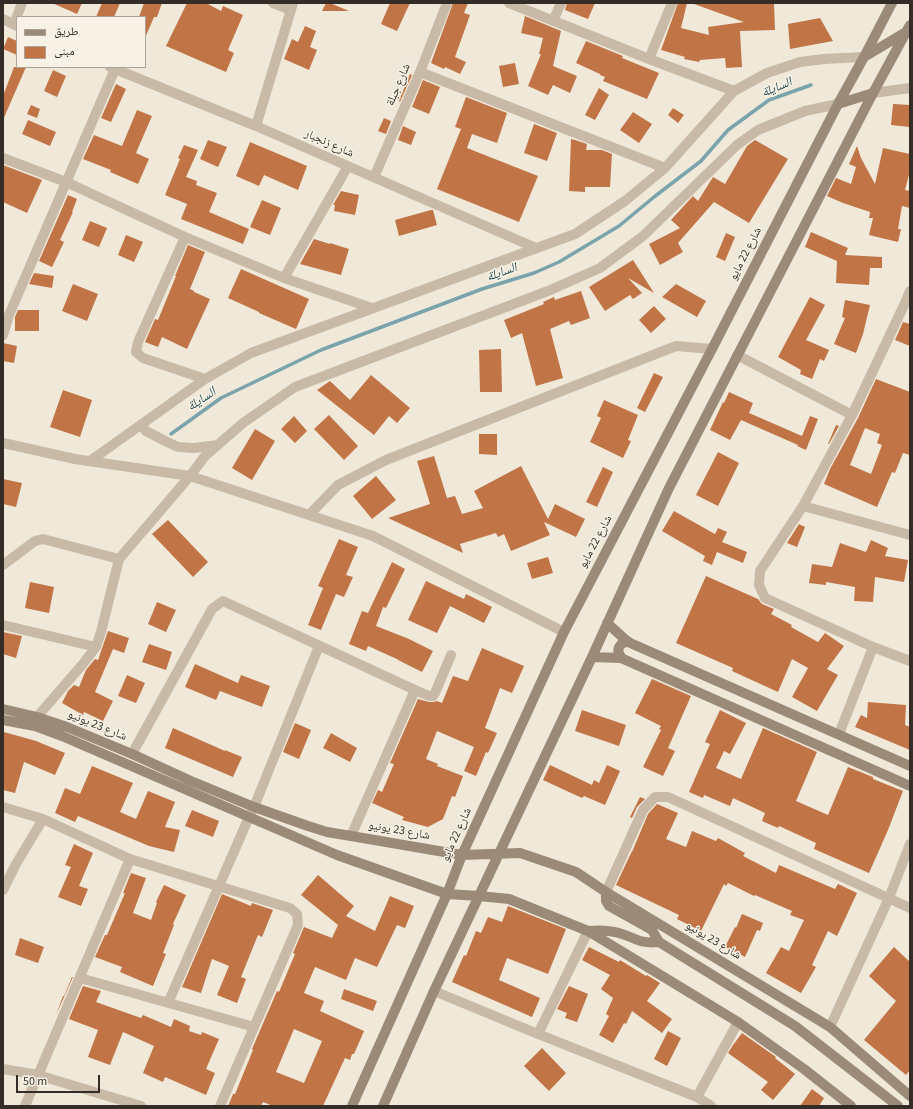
<!DOCTYPE html>
<html>
<head>
<meta charset="utf-8">
<style>
	body { margin:0 }
	#map { position:relative; width:913px; height:1109px; overflow:hidden; background:#f0e9da; font-family:"Source Sans 3","Noto Naskh Arabic",sans-serif }
	canvas { display:block }
	.frame { position:absolute; inset:0; border:4px solid #342d27; pointer-events:none }
	.legend { position:absolute; left:16px; top:16px; width:130px; height:52px; box-sizing:border-box; background:#f8f2e6; border:1px solid #aaa39a; margin:0; padding:5px 7px; list-style:none; font-size:12px; color:#342d27 }
	.legend li { display:flex; align-items:center; gap:8px; height:20px }
	.legend b { width:20px; border:1px solid #aaa39a }
	.scale { position:absolute; left:16px; top:1075px; width:84px; height:18px; box-sizing:border-box; border:2px solid #342d27; border-top:0; padding-left:5px; font-size:12px; line-height:14px; white-space:nowrap; color:#342d27; -webkit-text-stroke:3px #f8f2e6; paint-order:stroke }
</style>
</head>
<body>
<div id="map">
<canvas width="913" height="1109"></canvas>
<div class="frame"></div>
<ul class="legend">
<li><b style="height:5px;background:#9b8a78"></b>طريق</li>
<li><b style="height:11px;background:#c17547"></b>مبنى</li>
</ul>
<div class="scale">50 m</div>
</div>
<script>
const g = document.querySelector('canvas').getContext('2d');
g.lineJoin = 'round';
function trace(path, color, width, dash) { g.strokeStyle = color; g.lineWidth = width; g.lineCap = dash ? 'butt' : 'round'; g.setLineDash(dash || []); g.stroke(path); }
function fillPath(path, color) { g.fillStyle = color; g.fill(path, 'evenodd'); }
function write(font, color, halo, rows, align = 'center') {
  g.font = font + ' "Source Sans 3","Noto Naskh Arabic",sans-serif'; g.lineWidth = 3; g.setLineDash([]); g.textBaseline = 'middle'; g.strokeStyle = halo; g.fillStyle = color; for (const [text, x, y, turn = 0] of rows) {
    g.save(); g.translate(x, y); g.rotate((+turn || 0) * Math.PI / 180); g.textAlign = isNaN(turn) ? turn : align; if (halo) g.strokeText(text, 0, 0); g.fillText(text, 0, 0); g.restore();
  }
}
const stream = new Path2D(`
	M171,434L221,398L321,350L482,289L534,273L559,262L619,226L654,197L701,161L728,130L769,100L811,85`);
const building = new Path2D(`
	M52,3H82L77,14Z
	M102,3H120L114,17H96Z
	M144,3H162L157,17H154L145,38V17H139Z
	M187,3H206L221,11L223,6L243,15L228,50L234,53L226,72L166,46Z
	M326,3H330L349,11H322Z
	M390,3H410L397,31L381,24Z
	M453,3H468L464,13L470,15L455,57L466,62L460,74L445,67L444,69L431,63Z
	M567,3H595L588,19L565,10Z
	M678,3H687L681,28L709,35L708,27L744,22L694,4V3H774L775,30L740,31L742,67L726,68L725,58L700,60L699,62L684,59L685,57L661,50Z
	M525,16L561,31L553,66L577,76L570,93L553,85L548,95L528,86L541,54H539L543,38L521,33Z
	M820,18L833,41L790,49L788,24Z
	M305,26L316,31L310,47L317,50L309,70L284,59L292,39L298,42Z
	M8,37L17,41V55L3,49Z
	M586,41L623,56L622,58L659,73L647,99L603,81L605,77L600,75V74L576,63Z
	M515,63L519,84L503,87L499,66Z
	M14,67H26L3,120V96Z
	M53,70L66,76L57,97L44,91Z
	M410,74L412,75L400,102L399,101Z
	M423,80L440,87L429,114L412,107Z
	M116,84L126,89L111,122L101,118Z
	M599,88L609,95L595,120L585,115Z
	M466,97L507,113L497,143L472,134L467,148L538,176L519,222L437,189L461,129L455,127Z
	M893,104L910,105V127L891,125Z
	M31,105L40,109L37,118L27,114Z
	M673,108L684,115L678,123L668,115Z
	M137,110L152,116L136,153L149,159L138,184L110,172L111,170L83,159L94,135L122,146Z
	M633,112L652,124L639,143L620,130Z
	M384,118L391,121L386,134L378,131Z
	M28,120L56,132L50,146L22,134Z
	M534,124L557,133L547,161L524,153Z
	M403,126L416,132L411,145L398,140Z
	M571,139L575,140L587,144L586,150H602L612,154L610,187H585V192L569,191Z
	M208,140L227,147L218,167L200,159Z
	M755,140L788,159L749,223L714,202L678,243L683,252L660,265L649,244L680,228L671,220L693,196L698,201L713,177L725,184L747,146Z
	M250,142L307,166L298,190L264,175L259,186L236,176Z
	M184,145L198,150L186,177L197,181L196,185L217,193L209,212L249,229L243,244L181,219L187,204L165,195L180,159L178,158Z
	M857,146L861,158L875,184L883,148L910,154V171L905,190L910,191V208L902,206L898,229H901L898,242L869,235L873,218H869L870,212L843,203L827,196L836,178L851,184L856,167L849,164Z
	M3,165L42,180L27,213L3,202Z
	M341,191L359,195L355,215L334,211L335,205H333Z
	M68,195L77,199L72,212H73L60,240L64,242L52,267L39,261Z
	M262,200L281,208L270,235L250,227Z
	M431,210H433L437,225L399,236L395,220Z
	M90,221L107,228L99,247L82,240Z
	M811,232L848,248L845,255L882,257V268H870L869,285L836,283L837,261L805,247Z
	M726,233L735,237L725,261L716,257Z
	M126,235L143,242L134,262L118,255Z
	M314,239L330,244V243L349,249L341,275L300,264Z
	M188,245L205,252L190,289L194,291V292L210,299L187,349L162,337L158,347L145,342L155,319L158,320L176,276H175Z
	M633,260L654,293L628,278L642,293L633,299L630,295L605,311L589,287Z
	M241,269L309,299L296,329L259,313V312L228,298Z
	M34,273L54,276L52,288L29,284Z
	M73,284L98,294L87,321L62,311Z
	M676,284L706,301L697,317L662,297Z
	M581,291L590,318L571,325L569,321L550,329L563,378L536,386L522,333L511,338L504,320L544,304L543,302L554,297L555,300Z
	M810,297L825,305L806,340L829,350L824,361L820,359L812,379L800,374L801,370L778,357Z
	M845,300L870,305L863,334L856,353L834,344L845,318L842,317Z
	M654,306L666,319L651,333L639,320Z
	M18,310H39V331H15V317Z
	M903,322L910,324V346L895,340Z
	M3,343L17,346L14,363L3,361Z
	M501,349L502,392H480L479,350Z
	M654,373L663,377L645,412L637,408Z
	M371,375L410,408L397,423L389,416L374,435L317,390L330,381L350,400Z
	M876,379L910,392V455L903,453L895,473L892,472L877,507L824,484L830,469L858,418ZM865,428L880,434L877,443L882,445L871,474L850,465Z
	M63,390L92,400L80,437L50,427Z
	M729,392L753,403L749,413L802,436L810,416L818,419L806,450L797,446L798,445L741,420L730,440L710,430L723,402L724,403Z
	M604,400L638,415L628,440L631,441L623,458L590,442L601,418L597,416Z
	M329,415L358,446L344,460L314,429Z
	M294,416L307,431L295,443L281,429Z
	M836,425L839,426L829,444H828Z
	M255,429L275,441L252,480L232,468Z
	M479,434H497V455L479,454Z
	M718,452L739,463L718,506L696,495Z
	M434,456L447,498L455,496L462,514L483,508L474,491L521,466L548,519L555,504L585,519L576,537L544,522L550,535L511,551L504,534L498,537L496,533L460,544L463,553L388,518L430,504L417,461Z
	M603,467L613,472L597,507L586,502Z
	M376,476L396,500L372,519L353,496Z
	M3,479L22,483L16,507L3,504Z
	M674,511L715,534L718,528L727,532L722,542L747,552L743,563L717,552L712,565L703,561L705,556L662,531Z
	M168,520L208,562L193,577L152,534Z
	M799,524L805,527L797,547L787,543Z
	M339,539L358,547L346,575L353,577L344,597L336,594L321,630L308,625L323,588L318,586Z
	M871,540L888,548L885,556L908,560L904,582L875,577L873,602L854,601L855,587L826,582V585L809,583L812,564L832,567L840,543L866,552Z
	M548,557L553,573L532,579L527,563Z
	M392,562L405,569L386,608L383,607L376,626L409,639L433,651L422,672L398,660H399L368,646L366,651L349,644L362,611L368,613Z
	M706,576L758,599L762,604L774,609L771,614L792,625L791,627L818,642L825,633L844,646L827,669L838,675L817,711L792,697L808,668L792,659L778,692L732,671L733,668L676,643Z
	M426,581L464,599L466,594L492,607L484,623L450,606L437,633L408,620Z
	M30,582L54,587L49,613L25,608Z
	M157,602L176,610L166,632L148,624Z
	M108,631L129,638L124,653L113,649L95,692L113,701L103,721L84,712L83,715L62,703L68,691L74,685L79,687L86,670L95,659L98,660Z
	M3,632L22,636L16,658L3,654Z
	M149,644L172,652L166,670L142,662Z
	M482,648L524,666L512,693L500,688L485,728L497,733L488,753L486,752L476,776L464,771L474,747L437,731L426,759L438,764L437,766L463,776L455,797L452,796L443,819L428,827L402,820L404,817L372,803L378,790L382,792L394,764L390,763L418,699L429,702H433L437,701L442,703L453,676L468,681Z
	M195,664L238,683L241,675L270,686L262,707L220,691L216,700L185,687Z
	M127,675L145,683L136,703L118,696Z
	M652,679L691,696L668,748L675,751L663,776L643,767L661,730L659,729L661,726L635,713Z
	M868,702L906,705L905,725L910,727V750L855,727L861,715L867,718Z
	M582,710L626,725L619,746L575,731Z
	M720,710L746,723L730,754L724,751L716,768L741,779L763,728L817,752L796,801L828,815L848,767L873,777V779L903,791L888,830L869,873L814,849L816,843L779,826L778,828L762,821L765,813L733,798L730,806L704,795L703,798L689,792L710,744L705,742Z
	M295,723L311,730L299,759L283,752Z
	M173,728L225,751V750L242,757L233,777L165,748Z
	M4,732L36,741L65,753L55,775L24,762L15,793L3,790V737Z
	M331,733L357,748L350,762L323,748Z
	M550,765L592,785L594,780L599,783L607,765L620,771L605,805L584,796L582,798L543,780Z
	M92,766L133,783L120,812L136,819L148,791L175,802L165,827L180,830L174,852L149,846L78,816L75,822L55,813L65,788L80,794Z
	M640,797L645,799L637,807L632,818L630,817Z
	M657,804L678,813L666,839L686,847L692,831L716,841L718,838L745,853L743,856L776,873L779,865L835,889L838,884L857,893L837,936L828,931L812,965L816,967L801,993L766,973L781,947L789,951L804,920L790,915L792,911L755,895L754,896L728,883L726,886L724,884L701,931L677,919L679,915L616,885L632,851V852L648,814Z
	M192,810L219,821L213,837L185,826Z
	M74,844L93,853L79,886L88,889L81,906L58,897L71,867L65,865Z
	M131,873L146,878L133,913L151,920L157,903L156,902L164,885L186,895L173,924L174,925L163,953L166,954L153,986L120,972L122,967L95,957L105,935H107L125,893H123Z
	M318,875L354,906L346,916L375,931L390,896L414,906L405,928L397,925L377,967L355,958L346,980L315,967L304,993L324,1001L320,1011L364,1031L354,1054H352L350,1060L345,1058L323,1106H273L263,1102L261,1106H228L233,1094H235L253,1050L252,1049L277,991L279,992L295,954L293,953L304,927L332,938L338,925L301,895ZM294,1029L322,1041L304,1083L276,1072Z
	M222,894L251,906L252,903L273,910L262,937L258,935L241,977L246,979L237,1003L217,995L229,966L212,959L201,993L182,987Z
	M508,906L566,929L548,974L507,958L499,980L540,998L532,1017L452,982L464,955L466,956L476,931L481,933L488,917L502,922Z
	M742,914L763,923L760,931L757,930L745,957L725,947L735,927L736,928Z
	M20,938L44,947L38,963L15,955Z
	M589,947L619,962L620,960L646,976L647,975L660,983L647,1001L672,1019L662,1033L632,1011L626,1024L624,1023L613,1043L599,1035L609,1016L606,1014L613,998L601,989L610,975L582,960Z
	M894,947L910,962V1070L906,1075L864,1040L896,1001L869,976Z
	M72,977H73L56,1015L63,996H64Z
	M83,986L101,991L96,1002L141,1018L143,1015L171,1027L174,1019L190,1026L189,1031L201,1035L202,1032L219,1039L206,1069L215,1073L206,1095L165,1077L163,1082L143,1073L154,1046L123,1032L110,1065L88,1057L98,1030L69,1019Z
	M569,986L588,994L577,1022L565,1018L567,1013L557,1009Z
	M344,989L377,1001L373,1011L341,999Z
	M668,1031L681,1038L667,1066L654,1059Z
	M742,1033L776,1057L775,1058L795,1074L773,1100L761,1090L768,1082L728,1053L733,1045Z
	M542,1048L566,1073L549,1091L524,1066Z
	M812,1089L824,1098L819,1106H800Z`);
const street = new Path2D(`
	M273,3L291,10
	M509,3L649,59L734,91
	M3,19L17,26
	M553,21L561,3
	M14,24L22,3
	M649,59L672,3
	M110,67L256,126L536,248
	M420,72L665,168
	M873,93L910,88
	M256,126L293,3
	M3,158L66,182L185,237L284,278L372,308
	M374,177L420,72L447,3
	M185,237L138,342L136,352L143,358L205,379
	M284,278L348,166
	M910,291L905,303L852,415L803,506L760,571L759,585L765,598L873,647L910,661
	M3,335L9,315L115,69
	M737,355L852,415
	M141,425L146,431L167,442L178,447L194,448L218,445
	M3,443L75,459L190,476L373,536L564,632
	M90,461L205,379L251,353L575,234L625,201L665,168L734,91L767,73L800,62L824,59L864,57
	M803,506L910,535
	M309,515L338,485L386,460L676,346L712,349
	M3,565L35,541L43,539L119,559
	M3,625L96,647
	M37,717L82,665L96,647L101,632L119,559L190,476L205,456L243,423L295,387L548,291L600,268L643,236L737,145L758,130L805,111L838,104
	M839,734L873,647
	M132,754L212,609L223,601L415,690L429,696H433L435,693L451,655
	M3,807L43,819L130,859L290,908L297,914L298,925L220,1106
	M351,836L415,690
	M3,890L16,864L43,819
	M606,892L643,810L655,797H668L910,908
	M80,978L254,1027
	M434,991L538,1034L697,1097L711,1106
	M168,1003L249,817L254,807L319,646
	M830,1027L889,898L910,844
	M538,1034L588,931
	M3,1069L38,1075L141,1106
	M697,1097L738,1022
	M25,1106L130,859`);
const secondary = new Path2D(`
	M864,57L906,32
	M838,104L873,93
	M607,623L628,642L910,766
	M592,657L621,658L910,786
	M622,658C615,651 619,641 629,642
	M3,709L37,717L67,727L132,754L191,781L254,807L308,826L327,832L351,836L462,855L520,853L576,872L606,892L830,1027L910,1096
	M3,720L35,726L62,736L337,855L447,894L479,896L509,899L588,931L738,1022L804,1069L851,1106
	M606,892V901L609,906L652,930L659,942L795,1026L898,1106
	M588,931C599,930 608,930 619,933C637,938 638,944 659,942
	M352,1106L447,894L462,855L564,632L712,349L838,104L864,57L892,3
	M383,1106L434,991L592,657L669,488L873,93L910,25`);
const streetNames = [
	["شارع جبلة",399,85,-67],
	["شارع زنجبار",329,144,24],
	["شارع 22 مايو",746,254,-63],
	["شارع 22 مايو",596,542,-62],
	["شارع 23 يونيو",97,726,22],
	["شارع 23 يونيو",399,831,10],
	["شارع 22 مايو",457,835,-66],
	["شارع 23 يونيو",713,941,31]
];
const waterNames = [
	["السايلة",777,88,-23],
	["السايلة",502,273,-20],
	["السايلة",202,400,-34]
];
trace(stream, '#7aa3ac', 3.5);
fillPath(building, '#c17547');
trace(street, '#c8baa6', 10);
trace(secondary, '#9b8a78', 10);
write('12px', '#342d27', '#f8f2e6', streetNames);
write('italic 13px', '#1e4954', '#f8f2e6', waterNames);
</script>
</body>
</html>
